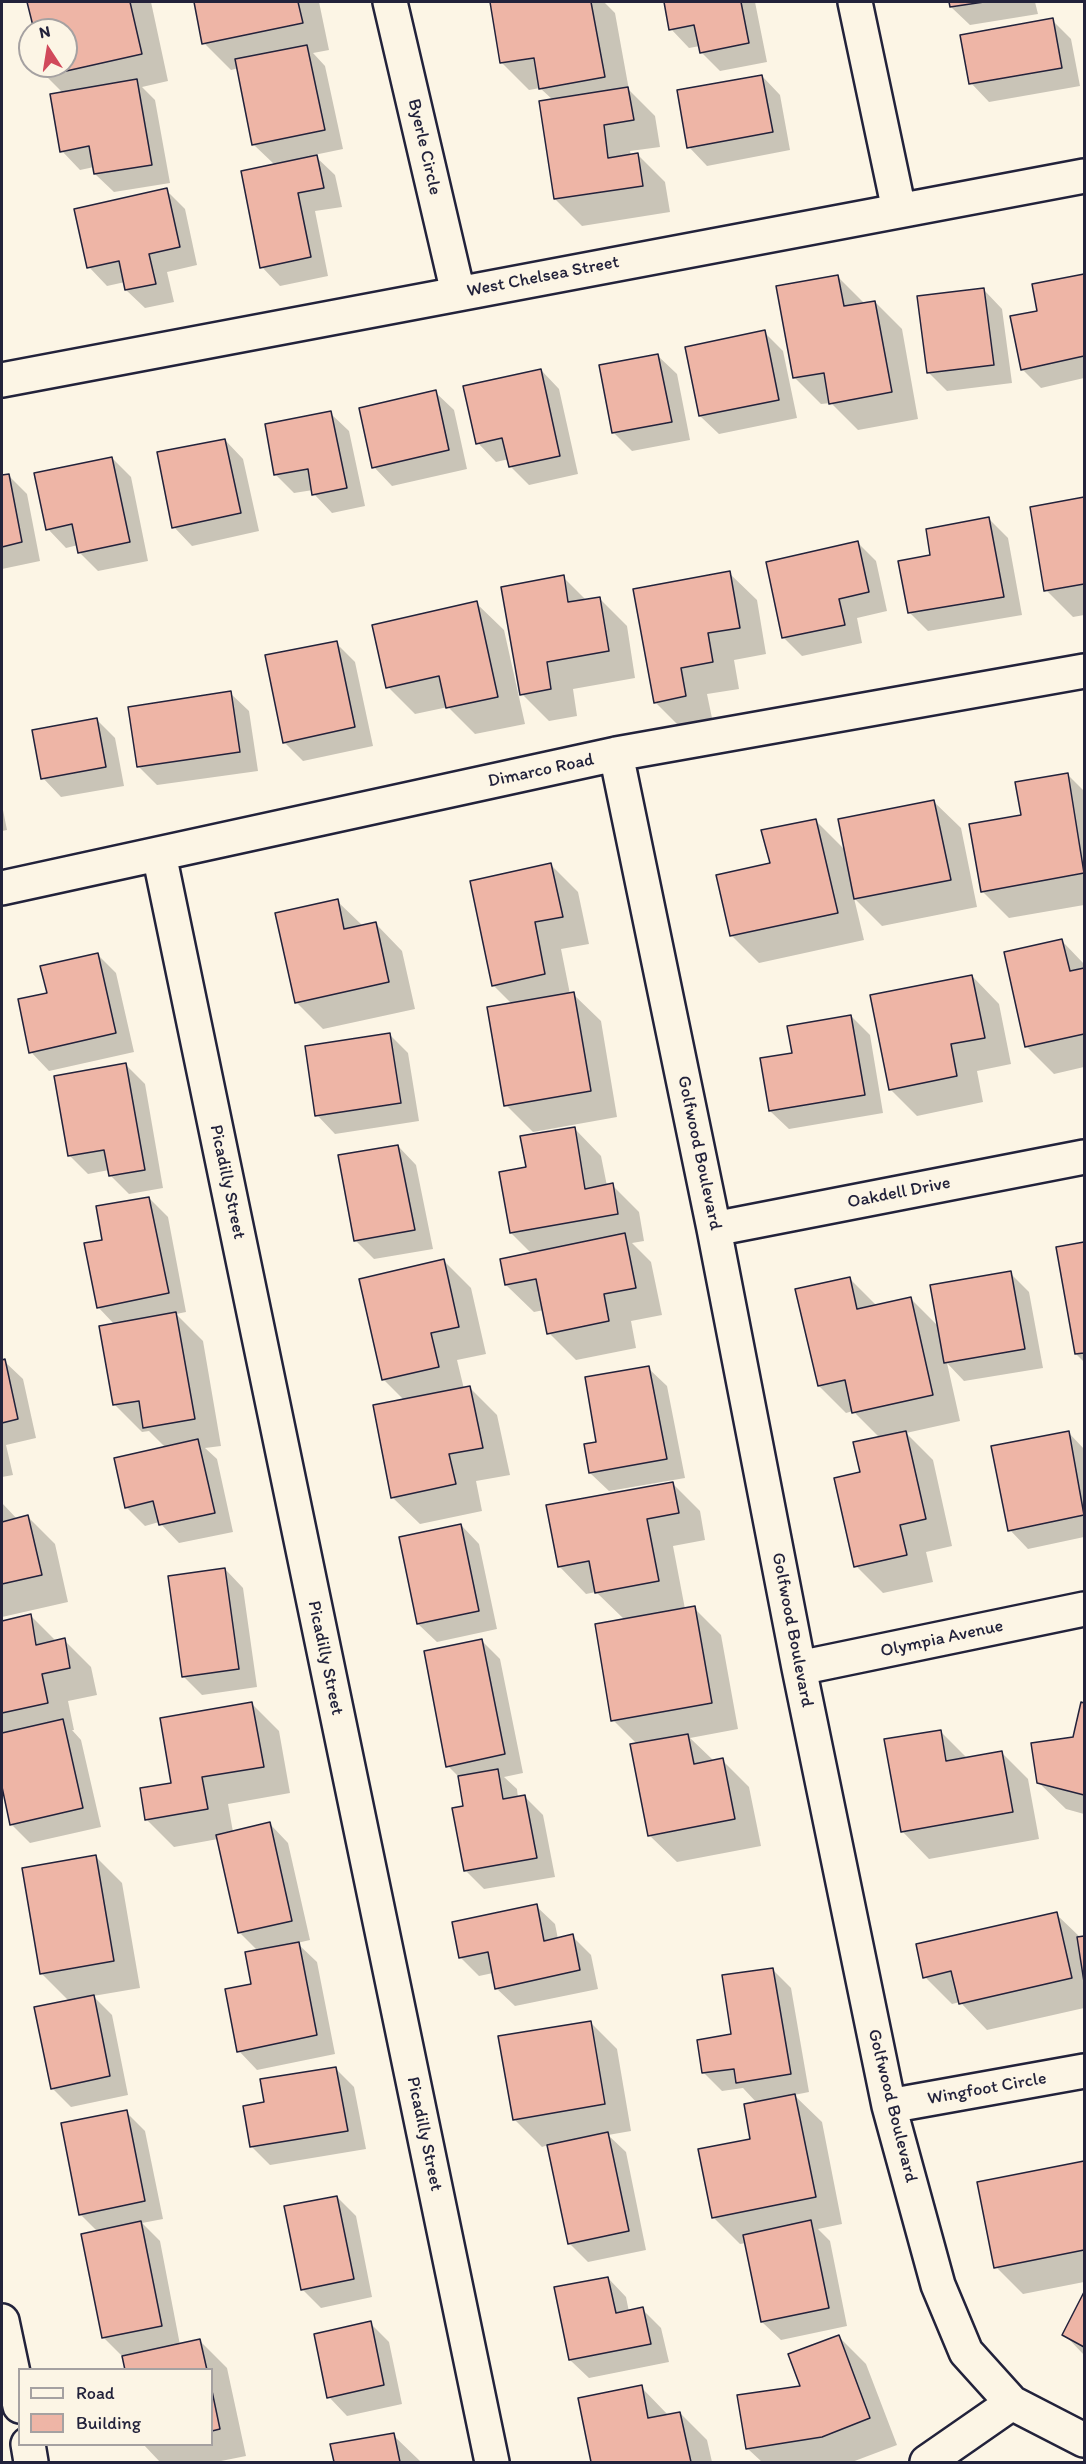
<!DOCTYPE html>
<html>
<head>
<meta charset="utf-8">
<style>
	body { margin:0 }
	#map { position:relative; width:1086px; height:2464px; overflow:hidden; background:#fcf5e5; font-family:Itim,sans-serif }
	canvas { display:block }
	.frame { position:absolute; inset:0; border:3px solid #22223b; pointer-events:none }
	.legend { position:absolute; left:18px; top:2368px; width:195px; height:78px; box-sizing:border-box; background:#fcf5e5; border:2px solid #a5a1a1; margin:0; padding:8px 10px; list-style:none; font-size:18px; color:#22223b }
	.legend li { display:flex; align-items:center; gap:12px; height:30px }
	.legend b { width:30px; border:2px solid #a5a1a1 }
	.north { position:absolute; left:18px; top:18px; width:60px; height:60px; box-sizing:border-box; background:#fcf5e5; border:2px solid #a5a1a1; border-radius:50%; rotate:348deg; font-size:16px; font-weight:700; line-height:24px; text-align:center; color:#22223b }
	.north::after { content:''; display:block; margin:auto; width:21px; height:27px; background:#d1495b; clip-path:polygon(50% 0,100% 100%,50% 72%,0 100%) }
</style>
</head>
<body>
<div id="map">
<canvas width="1086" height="2464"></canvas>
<div class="frame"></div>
<ul class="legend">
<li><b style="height:8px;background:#fcf5e5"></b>Road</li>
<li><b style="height:16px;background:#eeb5a6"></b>Building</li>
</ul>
<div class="north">N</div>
</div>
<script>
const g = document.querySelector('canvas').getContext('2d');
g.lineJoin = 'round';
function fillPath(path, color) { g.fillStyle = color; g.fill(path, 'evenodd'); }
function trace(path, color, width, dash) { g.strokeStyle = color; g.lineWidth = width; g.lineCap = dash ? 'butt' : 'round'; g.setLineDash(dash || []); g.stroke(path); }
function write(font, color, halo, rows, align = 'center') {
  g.font = font + ' Itim,sans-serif'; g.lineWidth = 5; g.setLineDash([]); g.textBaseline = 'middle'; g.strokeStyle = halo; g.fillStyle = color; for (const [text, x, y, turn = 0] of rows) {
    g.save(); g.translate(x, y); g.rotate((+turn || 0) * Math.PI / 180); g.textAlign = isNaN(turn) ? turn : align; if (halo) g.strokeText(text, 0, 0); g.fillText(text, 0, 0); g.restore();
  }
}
const shadow = new Path2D(`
	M29,2H151L168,81L142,87L155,100L170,183L114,192L95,174L94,167L80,170L62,151L64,94L45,75L43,66H66V30H35Z
	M195,2H319L329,50L313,53L325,66L343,149L314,155L335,175L342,207L315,211L328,276L280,286L262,267L275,165L254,145L239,68L231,70L204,43Z
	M491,2H604L615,13L629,90L655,116L660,147L630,151L631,156L638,155L665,182L670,212L582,226L555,199L553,100L540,88L529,90L502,63Z
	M665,2H755L767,62L720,71L701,52L700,46L689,48L671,29Z
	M950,2H1035L1038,14L970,25L951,7Z
	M1052,20L1071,39L1080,86L989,102L971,83Z
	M762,76L780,95L790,150L707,166L689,147Z
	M166,190L185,209L197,265L167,272L174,302L145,308L126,290L125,282L107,286L89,267Z
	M1084,275V378L1041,388L1022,369L1039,312L1034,285Z
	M838,277L865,304L875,302L902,329L918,419L858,430L831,403L821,404L794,377Z
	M984,290L1002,309L1012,383L947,391L928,372Z
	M764,332L783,351L797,418L719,434L700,416Z
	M658,356L677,374L690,440L632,451L614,433L601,367Z
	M541,370L559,389L578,474L529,485L510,466L509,459L496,462L478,443Z
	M435,392L454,410L467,469L392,486L374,467Z
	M330,413L349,431L365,506L332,513L314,494L313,490L294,493L276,475Z
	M225,440L243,459L259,531L192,546L174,527Z
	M112,458L131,477L148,561L98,571L79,552L78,545L66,548L48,529Z
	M8,475L27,494L40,561L2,569V477Z
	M1084,499V615L1073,617L1046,590L1032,508Z
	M989,519L1008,538L1022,615L928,631L909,612L932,556Z
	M857,542L876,561L887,611L857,618L862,643L802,656L784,638L768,563Z
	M729,573L757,600L766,654L734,660L739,689L707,694L713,723L682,729L655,702Z
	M563,577L587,601L599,598L627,626L635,678L573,689L577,716L549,721L522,694Z
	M476,603L504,630L525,724L475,734L448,707L415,714L388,687Z
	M336,643L355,662L373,746L303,761L284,742Z
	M230,693L249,711L258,771L157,785L139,767Z
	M97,720L115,738L124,786L61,797L43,778Z
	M1067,774L1084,791V905L1009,918L982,891L1023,816Z
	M933,801L961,828L977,907L882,926L854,898L864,940L759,963L732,936L771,864L815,820L845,850Z
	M2,805L7,830L2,831Z
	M551,865L578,892L589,944L561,949L570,994H573L601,1021L617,1117L533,1132L506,1105L512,1004L493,985Z
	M337,901L363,926L375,923L402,951L415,1009L323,1029L296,1002Z
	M1062,941L1084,964V1067L1054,1074L1027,1047Z
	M98,955L116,973L134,1052L49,1071L31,1052Z
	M972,976L999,1004L1011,1064L977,1071L983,1102L917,1116L890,1089Z
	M851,1016L870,1035L883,1113L789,1129L770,1111L794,1054Z
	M390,1035L408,1053L419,1121L335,1134L317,1115Z
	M126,1065L145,1084L163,1188L129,1194L110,1175L109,1170L88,1174L69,1155Z
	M574,1128L601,1156L607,1186L612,1185L639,1212L644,1241L632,1243L651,1262L662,1315L631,1321L636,1348L576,1360L549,1333L544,1310L534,1312L506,1285L532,1254L511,1233L528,1168Z
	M398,1146L416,1165L433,1249L374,1259L355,1240Z
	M149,1198L168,1217L186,1312L176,1314L203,1341L221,1446L205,1448L217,1459L233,1532L179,1543L159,1522L145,1526L126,1507L166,1448L149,1431L142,1432L115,1405V1325L98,1307L103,1241Z
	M1084,1244V1362L1076,1354L1058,1248Z
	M444,1261L471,1288L486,1354L457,1360L464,1389L470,1388L497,1415L510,1475L476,1481L482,1511L420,1524L392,1497L405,1401L383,1379Z
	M1010,1273L1029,1292L1043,1368L964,1381L947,1363L960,1421L906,1433L933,1460L952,1546L926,1552L933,1582L883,1593L856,1566L862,1473L880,1438L853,1411L846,1413L819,1386L849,1278L877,1306L911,1299L939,1327Z
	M2,1361H4L23,1379L36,1438L6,1445L13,1475L2,1477Z
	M648,1368L667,1386L685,1478L609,1491L590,1473L598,1443Z
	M1068,1432L1084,1449V1537L1028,1549L1010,1530Z
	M673,1484L700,1511L705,1540L673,1546L685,1609L694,1608L721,1635L738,1729L690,1738L714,1761L722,1760L749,1787L761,1846L677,1862L649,1835L638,1745L613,1720L625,1620L596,1592L586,1594L559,1566Z
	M2,1503L18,1520L28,1517L55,1544L68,1602L2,1617Z
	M461,1525L479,1544L497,1629L437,1642L418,1624Z
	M225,1569L243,1588L257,1687L202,1695L183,1676Z
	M31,1616L57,1642L64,1640L91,1667L97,1695L68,1701L74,1730H72L81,1740L101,1827L30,1843L11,1824L2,1780V1622Z
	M482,1641L500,1659L523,1773L504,1777L517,1789L518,1798L524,1796L543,1815L555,1877L484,1889L465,1870V1807L459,1777L448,1766Z
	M252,1704L279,1731L290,1793L228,1804L233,1832L270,1824L288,1843L310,1940L297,1943L317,1962L335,2054L257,2070L239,2051L258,1951L240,1933L218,1839L174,1847L147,1820L173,1784Z
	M1082,1704L1084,1705V1814L1066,1809L1038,1782L1074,1738Z
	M940,1731L967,1758L1001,1752L1028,1779L1039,1839L929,1859L902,1831Z
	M95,1856L122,1883L140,1988L93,1996L112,2015L128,2095L71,2107L52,2088L69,2001L41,1973Z
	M536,1906L555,1924L558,1939L572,1936L591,1955L598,1989L515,2006L496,1988L493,1973L479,1976L460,1957Z
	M1056,1914L1081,1938L1084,1937V2008L987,2030L960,2002L952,2004L925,1977Z
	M772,1969L791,1988L809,2092L794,2095L822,2122L842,2224L818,2229L830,2241L847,2326L781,2340L762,2322L746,2243L740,2244L713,2217L752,2140L757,2103L743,2088L722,2091L704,2073L733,2036Z
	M590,2022L617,2049L631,2131L608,2135L626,2152L646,2250L588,2262L569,2243L548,2145L542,2147L515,2120Z
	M335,2068L354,2087L366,2149L270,2165L252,2147L245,2107L266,2103Z
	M126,2112L145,2131L163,2219L142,2223L160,2241L180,2345L200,2341L227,2368L246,2456L216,2462H160L143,2444H212V2370H127L122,2356L104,2338L98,2232L80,2214Z
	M1084,2163V2282L1023,2294L996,2267L979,2184Z
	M337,2197L356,2216L372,2297L321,2308L302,2289Z
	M608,2278L626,2297L629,2312L642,2309L661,2328L669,2362L589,2378L570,2360Z
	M1084,2295V2355L1064,2334Z
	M370,2323L389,2342L402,2404L347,2416L329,2397Z
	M839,2337L866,2364L897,2445L852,2462H762L748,2449L739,2397L802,2387Z
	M641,2387L669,2416L680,2413L707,2440L712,2462H593L580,2399Z
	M393,2435L421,2462H336L332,2445Z`);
const building = new Path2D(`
	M27,2H130L142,54L44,76L42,66H66V30H34Z
	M194,2H298L303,23L202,44Z
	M490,2H591L605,77L539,89L534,58L500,63Z
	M664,2H741L749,43L700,53L694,25L669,30Z
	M949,2H984L950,7Z
	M1053,18L1062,68L969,84L960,35Z
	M307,45L325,130L252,145L235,59Z
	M762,75L773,132L687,148L677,90Z
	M137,79L152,165L94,174L89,146L60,152L50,94Z
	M628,87L634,120L604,125L608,158L638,153L643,186L554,199L539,101Z
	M317,155L324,188L298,193L311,257L260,268L241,171Z
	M167,188L180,247L149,254L156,284L125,290L119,261L87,268L74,209Z
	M1084,274V356L1021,370L1010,316L1037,311L1032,284Z
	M838,275L844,306L875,301L892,392L829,404L824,373L793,378L776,286Z
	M984,288L994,365L927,373L917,296Z
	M765,330L779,400L699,416L685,347Z
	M658,354L672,422L612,433L599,365Z
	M541,369L560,456L509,467L502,438L476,444L463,386Z
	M436,390L449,450L372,468L359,408Z
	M331,411L347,488L312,495L308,469L274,475L265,424Z
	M225,439L241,513L172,528L157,452Z
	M112,457L130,542L78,553L72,524L46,530L34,473Z
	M9,474L22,542L2,547V475Z
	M1084,497V584L1044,591L1030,507Z
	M989,517L1004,597L908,613L898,561L930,555L926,529Z
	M858,541L869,592L839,599L845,625L782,638L766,562Z
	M730,571L740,628L708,633L713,662L681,668L686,696L654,703L633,589Z
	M564,575L568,602L600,597L609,651L547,662L551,689L520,695L501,587Z
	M477,601L498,697L446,708L439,676L386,688L372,625Z
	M337,641L355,727L283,743L265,655Z
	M231,691L240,752L137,767L128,707Z
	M97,718L106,767L41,779L32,730Z
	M1068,773L1084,873L981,892L969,824L1021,815L1015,782Z
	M934,800L951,880L854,899L838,819Z
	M816,819L838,913L730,936L716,875L770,863L761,830Z
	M551,863L563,917L535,922L545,974L492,986L470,881Z
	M338,899L344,929L376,922L389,982L295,1003L275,913Z
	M1062,939L1070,971L1084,968V1034L1025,1047L1004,952Z
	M98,953L116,1033L29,1053L18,999L47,993L40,966Z
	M972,975L985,1038L951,1044L957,1076L889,1090L870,995Z
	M574,992L591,1091L504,1106L487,1007Z
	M851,1015L865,1095L769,1111L760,1058L792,1053L787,1026Z
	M390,1033L401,1103L315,1116L305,1046Z
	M126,1063L145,1170L109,1176L104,1150L68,1156L54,1076Z
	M575,1127L585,1189L613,1183L618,1214L510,1233L499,1172L526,1167L520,1136Z
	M398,1145L415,1230L354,1241L338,1155Z
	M149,1197L169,1293L97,1308L84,1243L102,1240L96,1206Z
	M625,1233L636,1288L604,1294L609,1321L547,1334L536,1279L505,1285L500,1259Z
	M1084,1242V1353L1075,1354L1056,1247Z
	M444,1259L459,1327L431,1333L439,1367L382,1380L359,1279Z
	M1011,1271L1025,1349L944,1363L930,1285Z
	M850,1277L857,1309L911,1297L933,1395L852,1413L845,1380L818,1386L795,1289Z
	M176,1312L195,1419L143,1428L139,1401L113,1405L99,1326Z
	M5,1359L18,1419L2,1423V1360Z
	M649,1366L667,1459L589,1473L584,1444L596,1442L585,1377Z
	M470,1386L483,1448L449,1454L456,1484L391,1498L373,1405Z
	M906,1431L926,1519L900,1525L907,1555L854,1567L834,1478L860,1472L853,1442Z
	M1069,1431L1084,1515L1008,1531L991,1446Z
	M198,1439L215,1513L159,1525L153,1501L125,1508L114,1458Z
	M673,1482L679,1513L647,1519L659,1581L595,1593L589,1561L558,1567L546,1505Z
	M28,1515L42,1575L2,1584V1522Z
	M461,1524L479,1611L417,1624L399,1537Z
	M225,1568L239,1669L182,1677L168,1576Z
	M695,1606L712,1703L611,1721L595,1624Z
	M31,1614L36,1645L65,1638L70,1668L42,1674L48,1703L2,1713V1621Z
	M482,1639L505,1754L446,1767L424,1651Z
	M252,1702L264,1767L202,1777L208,1809L145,1820L140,1788L171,1783L160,1718Z
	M1081,1702L1084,1703V1795L1037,1783L1031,1743L1073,1737Z
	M63,1719L83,1808L10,1825L2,1787V1733Z
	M941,1730L946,1761L1002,1751L1013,1812L901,1832L884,1739Z
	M688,1734L694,1764L723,1758L735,1819L648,1836L630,1744Z
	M498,1769L503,1799L525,1795L537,1858L464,1871L452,1808L463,1806L458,1776Z
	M270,1822L292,1921L238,1933L216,1835Z
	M96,1855L114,1961L40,1974L22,1868Z
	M537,1904L544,1941L573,1934L580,1970L495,1989L488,1952L459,1958L452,1922Z
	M1057,1912L1072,1978L959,2004L951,1971L923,1978L916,1944Z
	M1084,1936V1982L1077,1937Z
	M299,1942L317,2035L237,2052L225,1989L251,1984L245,1952Z
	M773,1968L791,2074L736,2083L734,2069L702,2073L697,2040L731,2034L722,1975Z
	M94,1995L110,2076L51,2089L34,2007Z
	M591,2021L605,2104L513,2120L498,2036Z
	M336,2067L348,2131L250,2147L243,2106L264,2102L260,2079Z
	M795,2094L816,2197L712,2218L698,2149L750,2139L744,2104Z
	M127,2110L145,2201L79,2215L61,2123Z
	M608,2132L629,2231L568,2244L547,2145Z
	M1084,2161V2250L994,2268L977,2182Z
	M337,2196L354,2279L301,2290L284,2206Z
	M811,2220L829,2308L761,2322L743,2235Z
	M141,2221L162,2326L102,2338L81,2234Z
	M608,2277L616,2313L643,2307L651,2344L569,2360L554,2287Z
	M1084,2292V2347L1062,2335Z
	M371,2321L384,2385L327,2398L314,2334Z
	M839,2335L870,2418L822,2437L746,2449L737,2395L800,2386L788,2354Z
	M200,2339L207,2370H125L122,2356Z
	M642,2385L648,2418L680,2412L691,2462H591L578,2398Z
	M212,2391L220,2429L212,2431Z
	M394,2433L400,2462H334L330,2444Z`);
const minor = new Path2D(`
	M390,2L458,293
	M855,2L899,210
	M2,380L1084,176
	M616,754L714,1229L799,1668L889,2106L938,2285L966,2352L1012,2403L1084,2440
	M159,854L492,2462
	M2,888L616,754L1084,671
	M714,1229L1084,1157
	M799,1668L1084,1609
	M889,2106L1084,2071
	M2,2321L20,2406
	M28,2444L31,2462
	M927,2462L1012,2403`);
const streetNames = [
	["Byerle Circle",424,147,77],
	["West Chelsea Street",543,277,-11],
	["Dimarco Road",541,771,-12],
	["Golfwood Boulevard",699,1153,78],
	["Picadilly Street",227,1182,78],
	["Oakdell Drive",899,1193,-11],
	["Golfwood Boulevard",792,1630,79],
	["Olympia Avenue",942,1639,-12],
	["Picadilly Street",325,1658,78],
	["Wingfoot Circle",987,2089,-10],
	["Golfwood Boulevard",892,2106,76],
	["Picadilly Street",424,2134,78]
];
fillPath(shadow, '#0003');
fillPath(building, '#eeb5a6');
trace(building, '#22223b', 1.5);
trace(minor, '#22223b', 38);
trace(minor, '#fcf5e5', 33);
write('18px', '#22223b', '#fcf5e5', streetNames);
</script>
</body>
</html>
